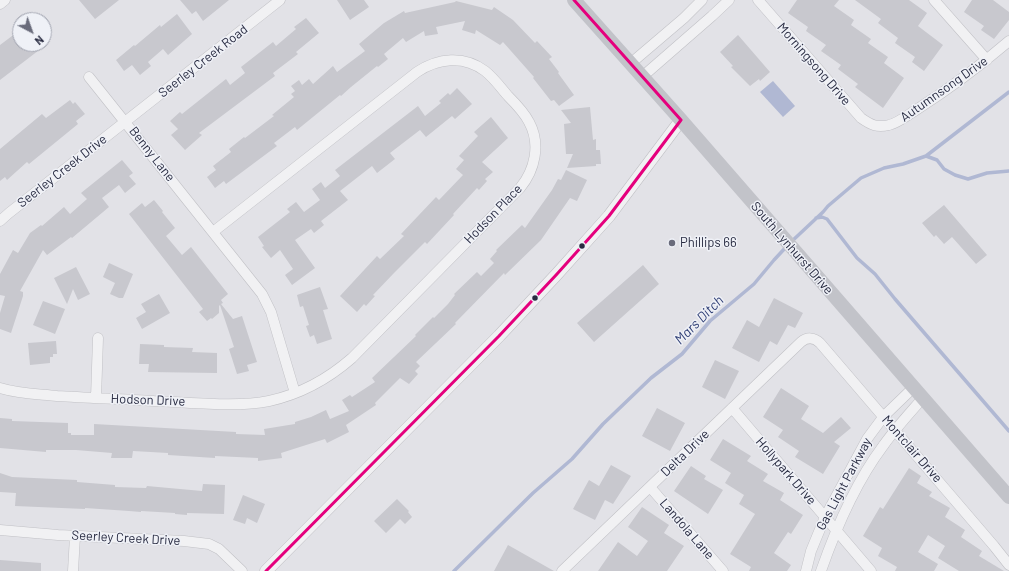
<!DOCTYPE html>
<html>
<head>
<meta charset="utf-8">
<style>
	body { margin:0 }
	#map { position:relative; width:1009px; height:571px; overflow:hidden; background:#e2e2e7; font-family:Barlow,sans-serif }
	canvas { display:block }
	.north { position:absolute; left:12px; top:12px; width:40px; height:40px; box-sizing:border-box; background:#eff1f7; border:1px solid #9fa2ae; border-radius:50%; rotate:139deg; font-size:11px; font-weight:700; line-height:16px; text-align:center; color:#282b41 }
	.north::after { content:''; display:block; margin:auto; width:14px; height:18px; background:#696b7b; clip-path:polygon(50% 0,100% 100%,50% 72%,0 100%) }
</style>
</head>
<body>
<div id="map">
<canvas width="1009" height="571"></canvas>
<div class="north">N</div>
</div>
<script>
const g = document.querySelector('canvas').getContext('2d');
g.lineJoin = 'round';
function fillPath(path, color) { g.fillStyle = color; g.fill(path, 'evenodd'); }
function trace(path, color, width, dash) { g.strokeStyle = color; g.lineWidth = width; g.lineCap = dash ? 'butt' : 'round'; g.setLineDash(dash || []); g.stroke(path); }
function write(font, color, halo, rows, align = 'center') {
  g.font = font + ' Barlow,sans-serif'; g.lineWidth = 3; g.setLineDash([]); g.textBaseline = 'middle'; g.strokeStyle = halo; g.fillStyle = color; for (const [text, x, y, turn = 0] of rows) {
    g.save(); g.translate(x, y); g.rotate((+turn || 0) * Math.PI / 180); g.textAlign = isNaN(turn) ? turn : align; if (halo) g.strokeText(text, 0, 0); g.fillText(text, 0, 0); g.restore();
  }
}
const water = new Path2D(`
	M773,81L795,106L783,117L760,92Z`);
const stream = new Path2D(`
	M926,156L1009,92
	M816,218L822,217L827,219L857,258L875,274L895,299L1009,431
	M791,242L823,212L828,206L861,178L884,168L903,164L926,156L937,160L944,169L955,175L968,179L987,173L1009,171
	M454,571L533,493L572,459L603,424L651,378L682,354L710,321L754,284L774,260L787,246`);
const building = new Path2D(`
	M79,0H119L95,19Z
	M180,0H229L203,21L196,11L192,14Z
	M337,0H364L369,7L350,20Z
	M797,0H839L834,6L854,20L851,25L871,39L868,43L888,57L884,63L904,78L883,108L855,87L858,84L838,69L841,65L821,51L826,45L806,31L808,27L788,13Z
	M855,0H909L927,13L918,26L943,45L924,71L912,62L915,57L895,43L898,38L878,23L881,19Z
	M972,0H993L1009,12V20L994,39L981,30L984,26L964,12Z
	M456,1L492,10L494,7L513,20L535,43L537,41L552,57L549,59L559,72L558,73L574,95L559,106L554,100L551,101L533,78L534,77L503,42L500,45L476,30L475,34L462,30L465,21L436,27L438,34L425,36L424,31L406,42L403,38L384,54L388,59L378,67L377,66L351,87L341,96L340,95L297,130L295,127L274,143L277,146L226,184L224,181L215,188L207,177L216,170L213,166L231,152L229,149L244,137L245,138L274,116L272,115L294,97L291,94L295,91L291,86L299,80L302,85L309,79L313,84L333,66L337,72L365,51L359,44L384,23L404,11L405,13L455,2Z
	M177,14L192,34L168,55L163,49L148,62L151,66L140,75L132,65L124,71L116,60L134,45L135,46L160,25L161,27Z
	M306,18L319,33L296,52L298,54L273,73L275,76L199,133L202,135L185,150L171,135L178,129L170,121L180,112L182,114L226,79L230,85L245,73L241,67L273,42L276,46L296,29L294,27Z
	M20,30V44H47L0,80V45Z
	M738,35L770,72L760,81L759,79L750,86L731,67L733,66L720,52Z
	M457,88L472,104L455,119L452,116L426,137L420,130L390,153L395,159L377,173L372,166L340,191L348,200L321,221L324,225L314,233L311,229L295,240L315,268L292,285L285,275L293,269L280,250L271,258L262,247L264,246L258,237L290,212L287,209L296,202L304,212L320,200L312,189L321,182L325,188L340,176L335,170L418,106L425,116L441,103L439,101L448,93L450,95Z
	M70,100L73,104L75,102L85,114L76,121L78,124L29,164L27,162L7,180L5,177L0,181V149L42,114L46,118Z
	M590,107L593,140L596,139V150H600L601,164H596V166L567,168L573,154H566L564,124L571,123L561,110Z
	M491,117L508,138L482,162L493,172L485,179L487,181L479,190L477,188L453,214L454,215L427,244L425,242L394,273L373,295L375,296L366,306L364,304L357,312L340,296L377,256L380,259L404,236L401,234L436,197L439,200L463,175L456,169L464,160L459,156L478,136L474,132Z
	M122,160L133,173L129,176L136,184L125,193L119,185L102,198L109,207L72,238L71,237L47,255L43,250L20,291L23,292V296L11,333L0,329V313L5,296L0,295V274L13,250L18,253L30,233L41,225L42,226L64,207L70,214L87,199L81,193Z
	M566,170L587,180L577,201L570,198L541,240L505,275L504,273L455,323L456,324L416,362L420,366L415,371L418,374L409,384L400,378L375,403L376,405L346,425L349,432L327,443L325,439L281,453L282,458L258,461V458L215,456V458L168,455V453L133,451L132,458H111L112,453L76,450H46V452L0,448V418L12,419V421L68,423V433H71V435H94V424L236,432V434L265,435L264,429L295,424V422L311,417L326,410L330,419L349,411L342,400L350,395L352,397L375,382L372,378L416,336L415,335L433,317L434,318L448,304L455,295L454,294L477,272L481,276L494,263L490,259L497,251L496,250L522,225L525,228L552,190L558,179L561,180Z
	M154,200L163,211L162,212L175,228L166,236L182,255L191,247L228,294L221,300L223,303L221,304L233,319L242,316L257,362L247,365L249,371L237,374L229,349L234,347L220,305L219,306V313L212,319L211,318L207,321L199,312L203,309L129,214L142,203L145,207Z
	M944,205L987,255L976,264L952,237L944,244L936,235L934,237L922,223Z
	M109,263L133,274L123,298H119L110,294L115,283L103,277Z
	M643,265L659,284L594,342L577,323Z
	M76,267L90,294L78,300L73,289L67,304L54,278Z
	M320,287L328,309L323,310L332,339L317,344L314,335L310,337L306,326L309,325L303,306L300,307L297,295Z
	M159,294L170,313L142,329L136,318L146,312L141,304Z
	M774,298L803,313L795,328L788,325L777,345L770,341L759,362L732,348L747,320L759,327Z
	M43,301L65,309L55,334L33,325Z
	M56,341L57,354H53V357H50V363L30,365L28,343Z
	M140,344L164,345V347L193,348L192,352L217,353V373L148,372L149,364H139Z
	M715,360L739,371L725,399L702,387Z
	M781,388L809,406L801,419L823,433L841,417L851,428L834,442L840,446L823,474L795,457L799,451L778,437L783,430L763,417Z
	M657,408L685,423L670,451L642,436Z
	M723,439L751,456L747,461L768,474L763,481L784,493L780,500L803,515L791,534L788,532L774,553L791,565L787,571H749L751,567L730,554L755,514L739,504L744,495L725,483L731,473L710,460Z
	M611,465L631,476L613,504L605,500L595,520L573,509L589,480L599,486Z
	M691,466L706,476L704,479L723,490L708,514L674,491Z
	M909,468L921,476L917,483L932,492L929,496L950,508L945,517L965,530L961,537L982,551L979,556L1004,571H959L938,558L945,546L928,535L918,552L938,564L934,571H895L897,567L878,556L882,548L863,536L880,507L883,509Z
	M0,473L12,477L77,480V482L115,485V487L146,488L147,486L202,491L203,484L225,485L224,514L187,513V515L175,514V513L141,511V512L129,511L85,508V509L15,506L16,493L0,492Z
	M243,495L265,504L257,523L247,518L245,524L233,520Z
	M397,499L409,511L408,512L412,517L405,524L400,519L386,533L374,521Z
	M642,507L669,525L664,533L684,546L667,571H598L618,542L637,556L648,541L628,527Z
	M508,545L554,571H494Z
	M0,560L41,563V571H0Z`);
const minor = new Path2D(`
	M758,0L861,118C871,125 877,128 889,125C898,123 908,115 916,110C949,89 980,66 1009,41
	M934,0L987,60
	M0,4L5,0
	M630,64L684,18L702,0
	M89,77L262,294L271,312L295,393
	M642,77L712,16L729,0
	M0,221L9,213L280,0
	M0,388C19,394 38,394 57,396C89,398 122,399 154,401C189,402 235,408 269,401C301,394 328,379 352,358L520,188C535,170 541,144 529,122C524,112 516,104 508,96C501,88 494,78 485,71C464,55 438,58 417,72L213,232
	M96,398L98,338
	M732,408L871,571
	M650,487L723,571
	M0,530L58,535L184,541L209,544L219,549L242,571
	M73,571L75,536
	M562,571L801,342C807,337 814,337 820,343L994,546L1009,565
	M806,571L811,551L825,517L867,439L884,416L913,388
	M821,571C836,528 856,482 883,446C895,429 909,414 922,399`);
const tertiary = new Path2D(`
	M266,571L499,336L557,274L609,216L681,120`);
const secondary = new Path2D(`
	M574,0L681,120L1009,497`);
const bus1 = new Path2D(`
	M574,0L681,120
	M266,571L499,336L557,274L609,216L681,120`);
const markers = [
	[672,243,4,"#696b7b"],
	[582,246,3.5,"#282b41"],
	[535,298,3.5,"#282b41"]
];
const streetNames = [
	["Seerley Creek Road",203,61,-38],
	["Morningsong Drive",814,64,49],
	["Autumnsong Drive",944,89,-35],
	["Benny Lane",152,154,52],
	["Seerley Creek Drive",62,171,-38],
	["Hodson Place",493,214,-46],
	["South Lynhurst Drive",792,248,49],
	["Hodson Drive",148,400,2],
	["Montclair Drive",912,449,49],
	["Delta Drive",685,453,-44],
	["Hollypark Drive",786,471,49],
	["Gas Light Parkway",844,484,-62],
	["Landola Lane",687,529,49],
	["Seerley Creek Drive",126,538,3]
];
const poiNames = [
	["Phillips 66",680,243]
];
const waterNames = [
	["Mars Ditch",699,320,-45]
];
fillPath(water, '#b0b8d3');
trace(stream, '#b0b8d3', 3.5);
fillPath(building, '#c8c8ce');
trace(minor, '#c0c0c5', 11);
trace(tertiary, '#c0c0c5', 13);
trace(minor, '#f1f1f3', 10);
trace(tertiary, '#f1f1f3', 12);
trace(secondary, '#c2c3c9', 14);
trace(bus1, '#e5007d', 3);
for (const [x, y, r, color] of markers) { const dot = new Path2D(); dot.arc(x, y, r, 0, 2 * Math.PI); g.fillStyle = color; g.fill(dot); trace(dot, '#eff1f7', 1.5); }
write('13px', '#282b41', '#eff1f7', streetNames);
write('13px', '#282b41', '#eff1f7', poiNames, 'left');
write('italic 14px', '#314076', '#eff1f7', waterNames);
</script>
</body>
</html>
